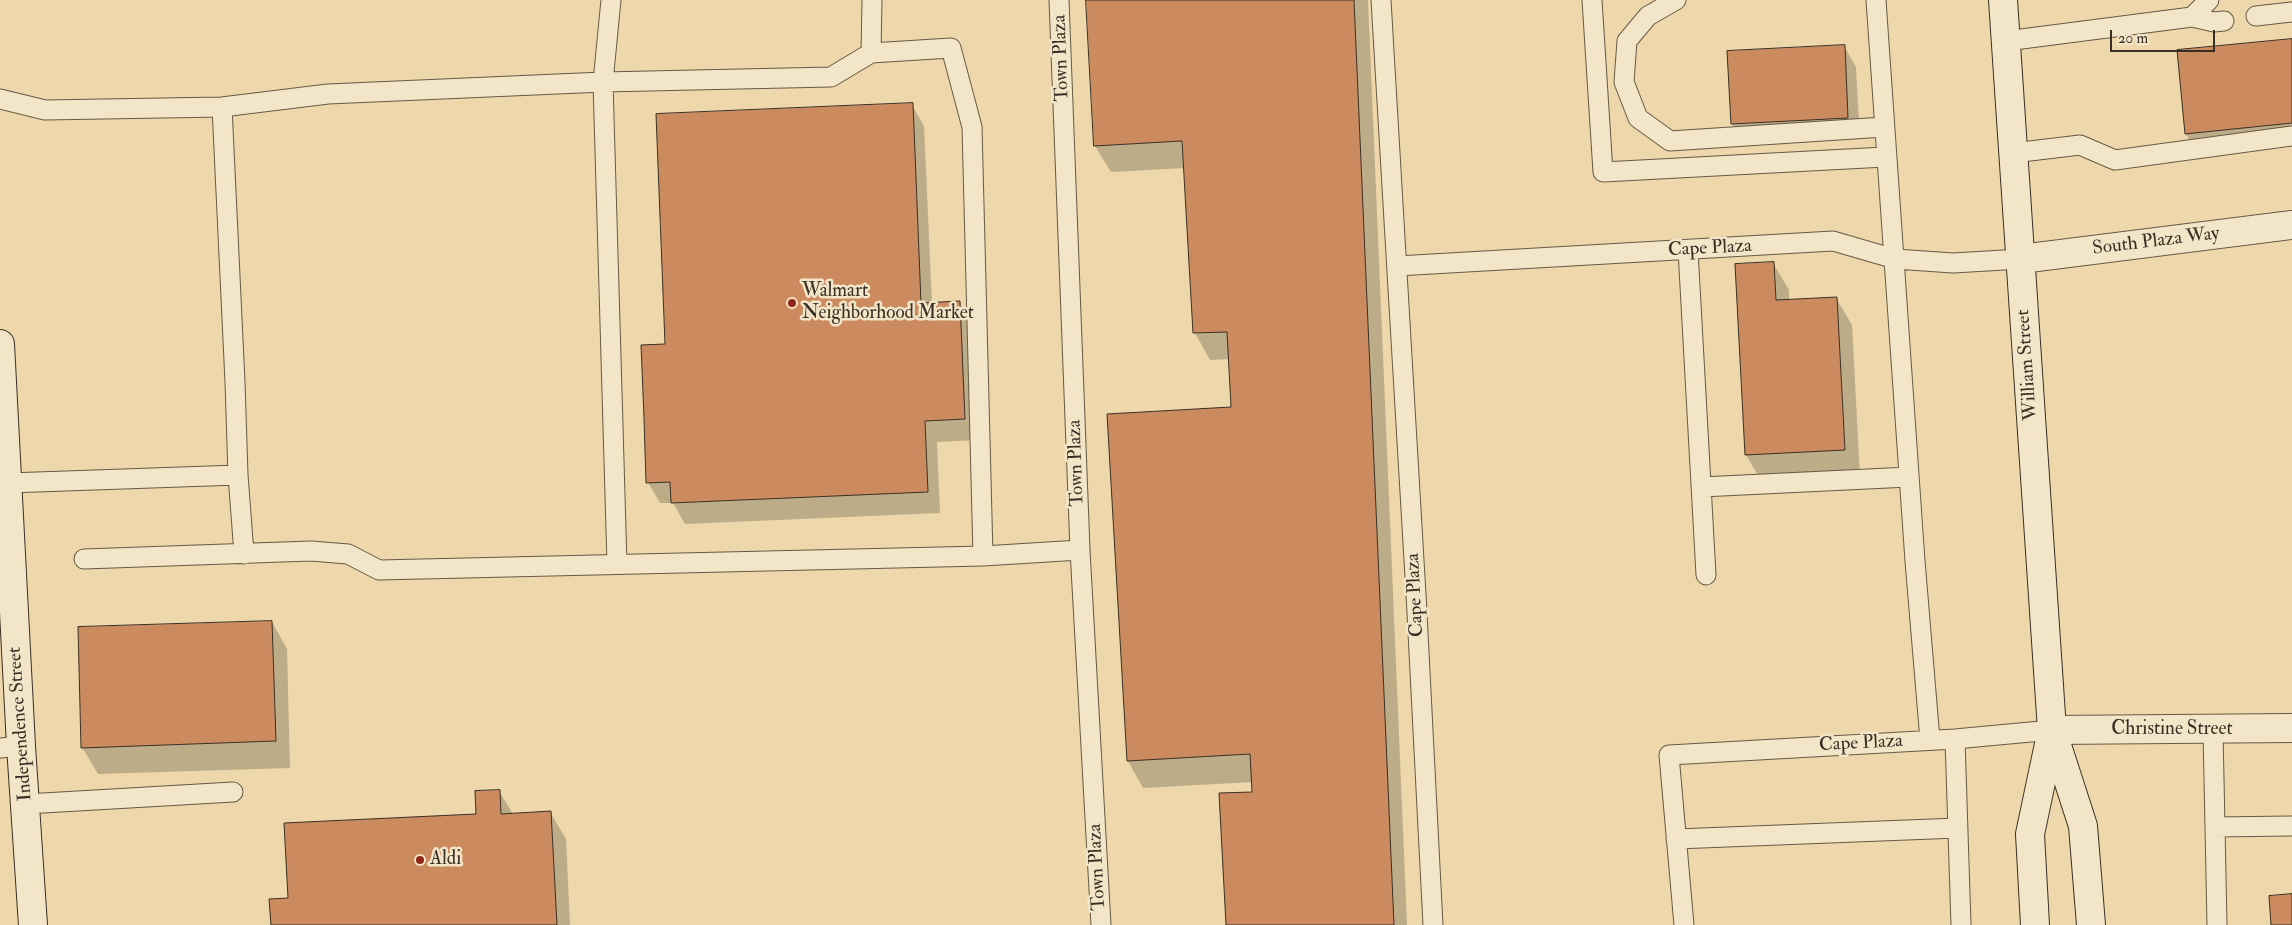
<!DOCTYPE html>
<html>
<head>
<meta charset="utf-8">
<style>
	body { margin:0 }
	#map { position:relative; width:2292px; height:925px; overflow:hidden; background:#edd7ab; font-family:"IM FELL Double Pica",serif }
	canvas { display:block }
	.scale { position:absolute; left:2110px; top:30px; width:105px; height:22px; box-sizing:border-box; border:2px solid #393025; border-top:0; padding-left:6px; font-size:15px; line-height:18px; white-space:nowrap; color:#393025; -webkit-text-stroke:4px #f3e5c8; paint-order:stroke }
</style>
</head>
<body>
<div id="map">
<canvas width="2292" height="925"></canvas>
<div class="scale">20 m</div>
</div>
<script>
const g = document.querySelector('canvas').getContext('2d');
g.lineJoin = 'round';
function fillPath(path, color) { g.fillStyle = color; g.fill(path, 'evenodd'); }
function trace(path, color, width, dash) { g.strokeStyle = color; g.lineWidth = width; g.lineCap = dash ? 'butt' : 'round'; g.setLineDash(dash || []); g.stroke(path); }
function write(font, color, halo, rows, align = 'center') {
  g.font = font + ' "IM FELL Double Pica",serif'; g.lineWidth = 5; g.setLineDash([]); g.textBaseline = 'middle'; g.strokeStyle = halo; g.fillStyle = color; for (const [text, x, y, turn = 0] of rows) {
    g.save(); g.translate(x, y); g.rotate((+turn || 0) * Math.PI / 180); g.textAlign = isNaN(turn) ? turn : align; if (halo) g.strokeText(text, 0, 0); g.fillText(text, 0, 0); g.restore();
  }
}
const shadow = new Path2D(`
	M1087,0H1368L1407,925H1228L1253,793V782L1143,788L1128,761L1232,408L1230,359L1210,360L1195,333L1185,168L1111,172L1095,146Z
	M2292,40V146L2198,155L2186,134L2178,51Z
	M1844,46L1856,67L1860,139L1744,145L1732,124Z
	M912,105L924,126L932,304L959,303L972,324L976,440L937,442L940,513L685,524L673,503H660L648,482L666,345Z
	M1773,263L1789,290V300L1836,298L1852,325L1860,476L1762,482L1746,455Z
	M272,622L287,649L290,768L98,774L82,747Z
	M499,791L513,814L550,812L566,839L570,925H272L289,899L477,815Z`);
const building = new Path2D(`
	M1086,0H1354L1394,925H1226L1219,793L1252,792L1250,754L1127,761L1107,414L1231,407L1227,332L1193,333L1182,141L1094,146Z
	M2292,39V123L2185,134L2177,50Z
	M1845,45L1848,118L1731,124L1727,51Z
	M913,103L921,303L960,301L965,419L925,421L928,492L671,503L670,482L646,483L644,418L641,345L665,344L656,114Z
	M1774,262L1776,300L1837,297L1845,450L1745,455L1735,264Z
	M272,621L276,741L81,748L78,627Z
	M500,790L501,814L551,811L557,925H271L269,899L288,898L284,823L476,814L475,791Z
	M2292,894V925H2271L2269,896Z`);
const lane = new Path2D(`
	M611,0L603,82L617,564
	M1059,0L1080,550L1101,925
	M1381,0L1416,594L1433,925
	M1592,0L1603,172L1885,157
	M1676,0L1648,16L1627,41L1624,82L1638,118L1670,141L1884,127
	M1876,0L1915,561L1930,740
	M2256,16L2292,12
	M2192,17L2214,22L2224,21
	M2006,41L2192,17L2209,0
	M871,53L951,48L972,127L983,556
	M0,99L45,110L222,107L328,94L603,82L831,77L871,53L872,0
	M222,107L235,382L238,475L244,554
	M2013,153L2080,145L2115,160L2292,136
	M1688,250L1706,575
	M1397,266L1833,241L1895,259L1953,263L2021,259
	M8,483L238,475
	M1701,487L1909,477
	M84,559L311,551L348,554L379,570L983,556L1080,550
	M2213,731L2215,827L2292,826
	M1955,739L1961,925
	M0,748L21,746
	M26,804L233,792
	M2215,827L2217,925
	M1676,839L1958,828
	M1684,925L1669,755L1955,739L2052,730`);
const street = new Path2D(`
	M2021,259L2292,225
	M2052,730L2292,728`);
const secondary = new Path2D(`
	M2003,0L2052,730
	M0,344L21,746L33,925
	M2035,925L2030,834L2052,730L2083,826L2091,925`);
const markers = [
	[792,303,5,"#8f2418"],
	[420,860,5,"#8f2418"]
];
const streetNames = [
	["Town Plaza",1062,58,-92],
	["South Plaza Way",2156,242,-7],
	["Cape Plaza",1710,249,-3],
	["William Street",2028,365,-94],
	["Town Plaza",1077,463,-92],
	["Cape Plaza",1416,595,-93],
	["Independence Street",21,724,-94],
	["Christine Street",2172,730],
	["Cape Plaza",1861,744,-3],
	["Town Plaza",1098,867,-93]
];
const poiNames = [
	["Walmart",802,292],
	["Neighborhood Market",802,314],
	["Aldi",430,860]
];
fillPath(shadow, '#0003');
fillPath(building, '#cb8b5e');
trace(building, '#393025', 1);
trace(lane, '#665a46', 21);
trace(street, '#665a46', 30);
trace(secondary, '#393025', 30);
trace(lane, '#f3e5c8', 19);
trace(street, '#f3e5c8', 28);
trace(secondary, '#f3e5c8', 28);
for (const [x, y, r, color] of markers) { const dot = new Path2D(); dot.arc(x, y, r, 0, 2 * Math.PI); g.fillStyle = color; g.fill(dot); trace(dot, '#f3e5c8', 2); }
write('19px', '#393025', '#f3e5c8', streetNames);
write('19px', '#393025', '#f3e5c8', poiNames, 'left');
</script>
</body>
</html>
